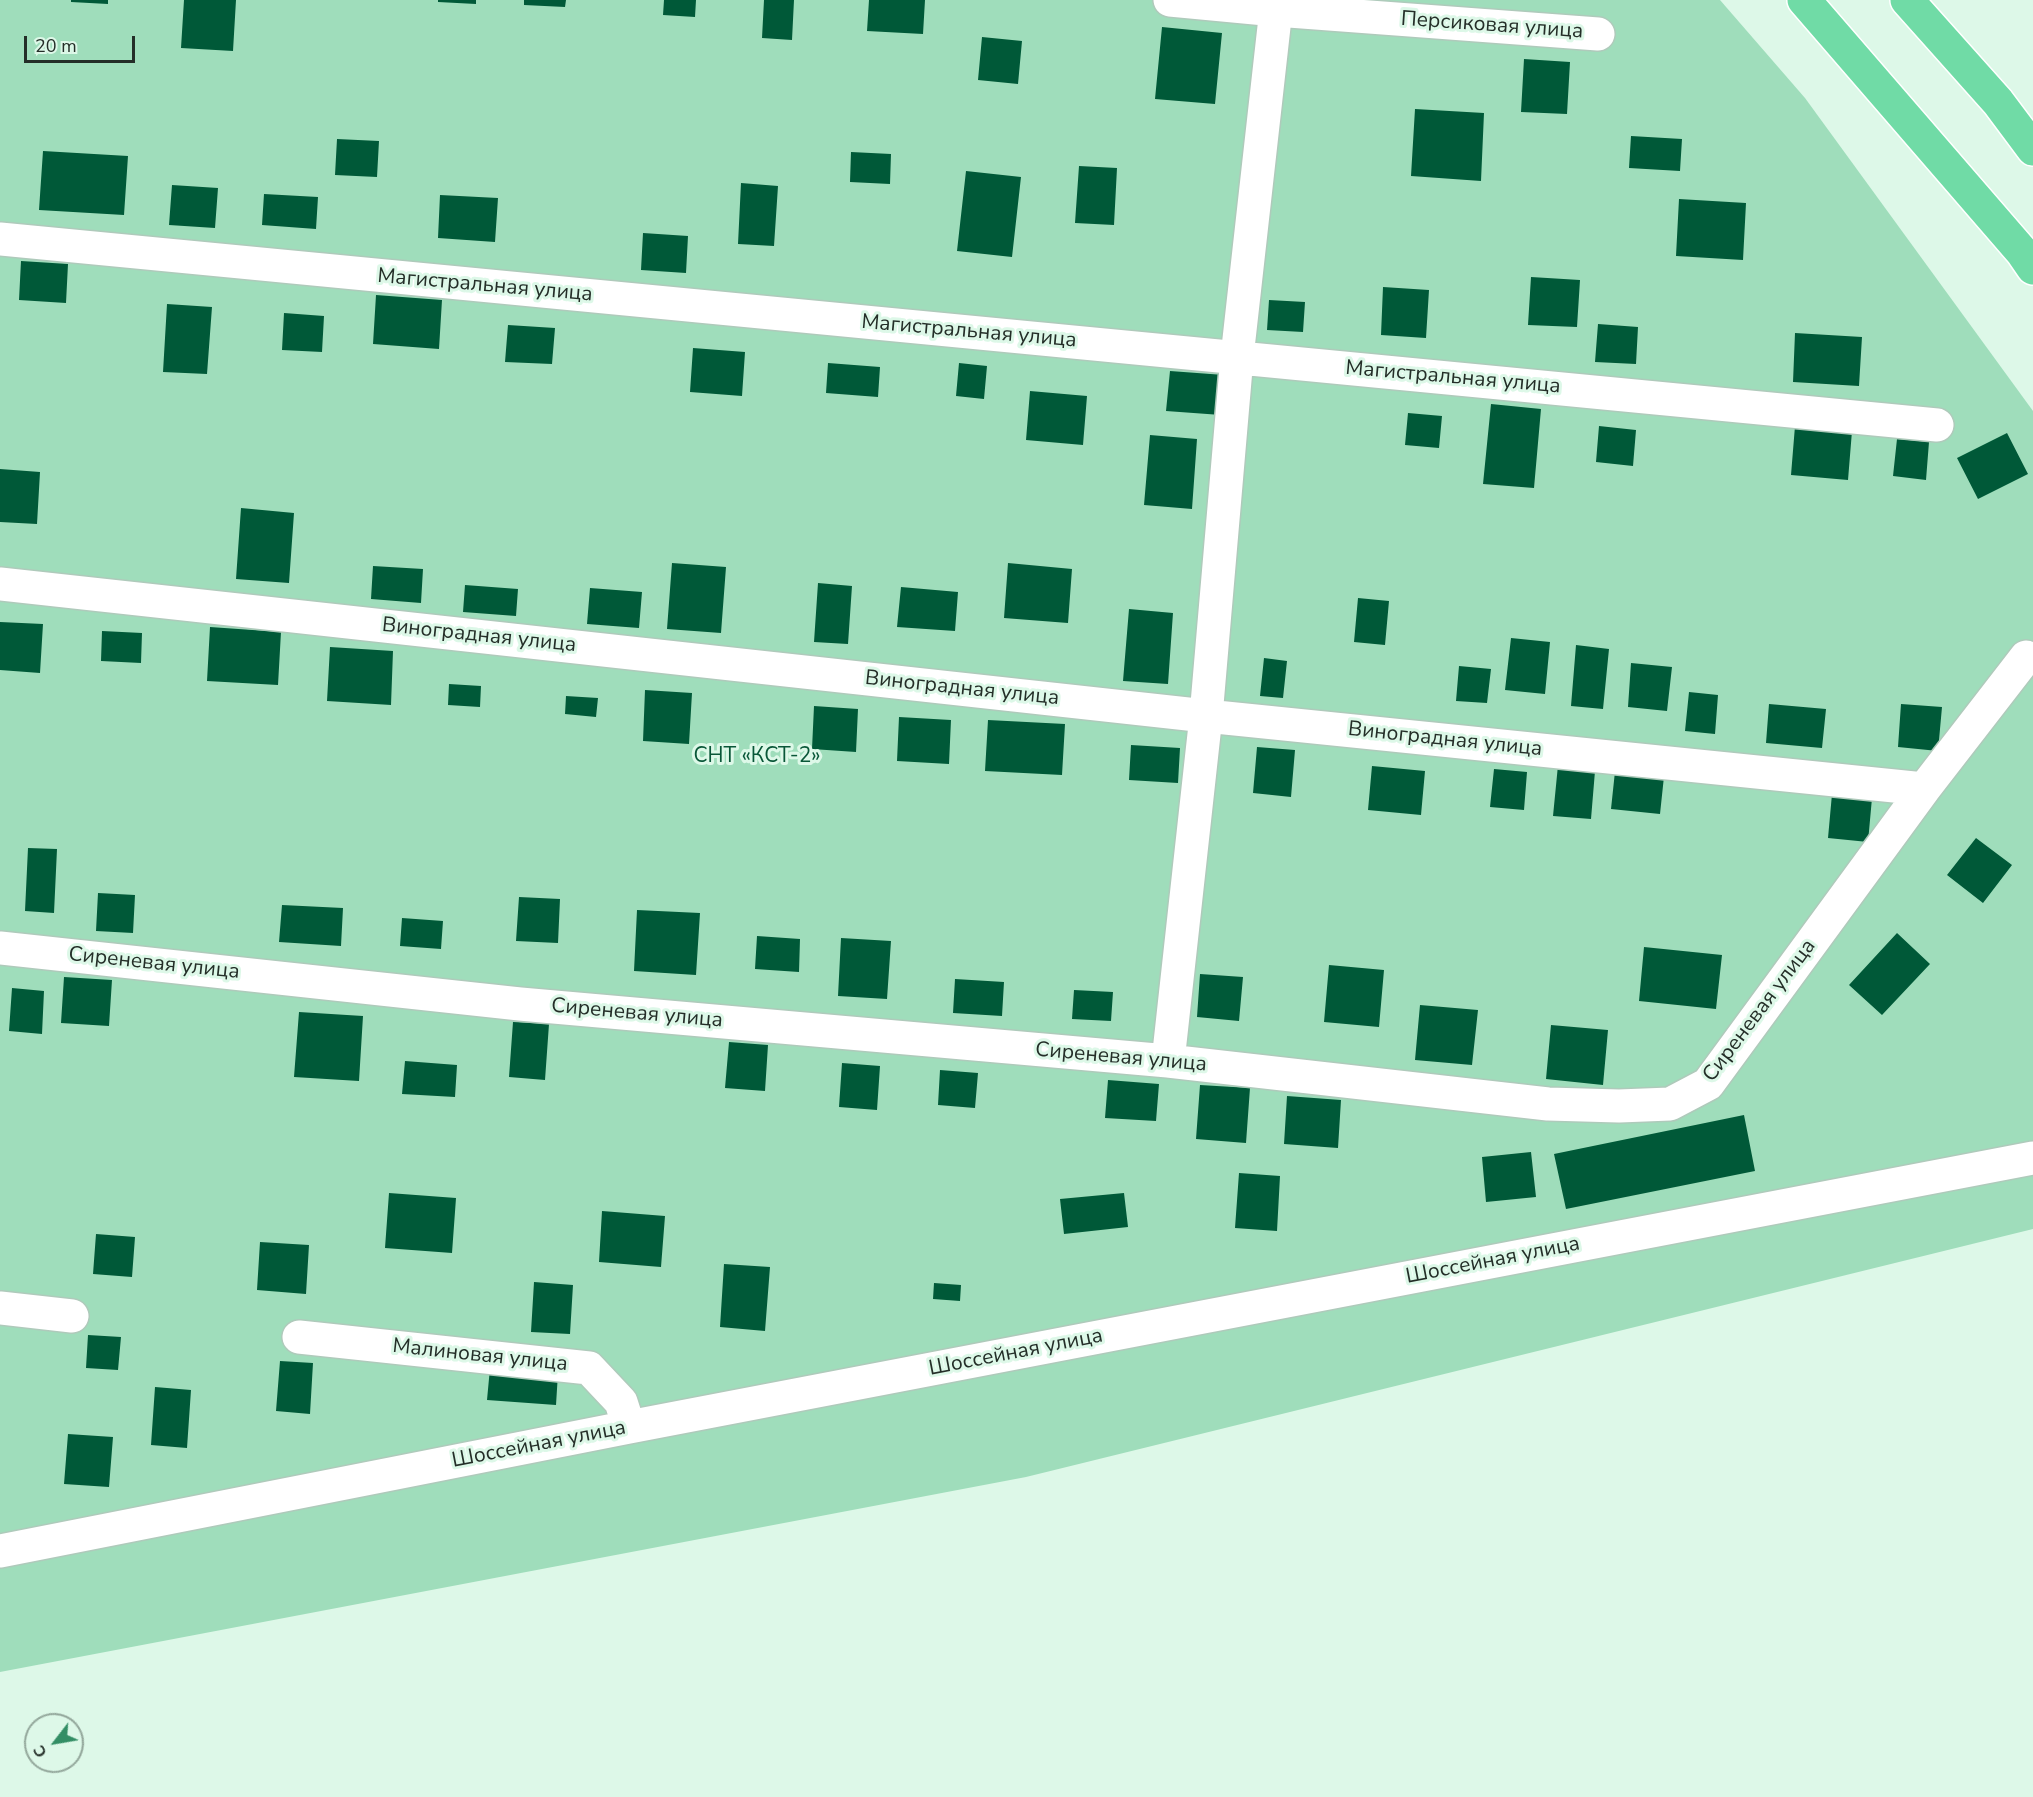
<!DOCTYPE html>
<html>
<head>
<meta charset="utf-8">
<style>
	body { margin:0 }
	#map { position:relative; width:2033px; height:1797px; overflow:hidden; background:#ddf8e8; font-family:"Nunito Sans",sans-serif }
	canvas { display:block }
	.north { position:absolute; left:24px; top:1713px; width:60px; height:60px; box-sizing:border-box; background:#ddf8e8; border:2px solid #93a79b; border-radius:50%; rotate:239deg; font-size:16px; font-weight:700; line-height:24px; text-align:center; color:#242e28 }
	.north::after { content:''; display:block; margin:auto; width:21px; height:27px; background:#338e65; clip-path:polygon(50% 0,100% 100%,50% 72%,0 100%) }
	.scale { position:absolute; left:24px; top:36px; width:111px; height:27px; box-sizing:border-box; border:3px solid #242e28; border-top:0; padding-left:8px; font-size:18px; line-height:21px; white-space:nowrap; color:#242e28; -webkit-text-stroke:4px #ddf8e8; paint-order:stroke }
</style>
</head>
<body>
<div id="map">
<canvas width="2033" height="1797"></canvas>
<div class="north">С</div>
<div class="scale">20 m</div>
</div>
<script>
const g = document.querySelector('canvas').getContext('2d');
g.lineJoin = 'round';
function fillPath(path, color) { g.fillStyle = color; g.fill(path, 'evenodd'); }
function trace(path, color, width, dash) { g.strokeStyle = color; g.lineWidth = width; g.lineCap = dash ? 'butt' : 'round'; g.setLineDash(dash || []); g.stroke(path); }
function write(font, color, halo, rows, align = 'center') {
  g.font = font + ' "Nunito Sans",sans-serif'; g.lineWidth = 6; g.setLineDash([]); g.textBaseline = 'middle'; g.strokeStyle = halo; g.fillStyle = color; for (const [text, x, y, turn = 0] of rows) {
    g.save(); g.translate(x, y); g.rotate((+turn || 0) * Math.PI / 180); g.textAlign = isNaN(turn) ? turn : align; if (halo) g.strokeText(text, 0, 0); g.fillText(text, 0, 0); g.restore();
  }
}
const green = new Path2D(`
	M0,0H1720L1805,98L2033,411V1229L1026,1477L0,1672Z`);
const building = new Path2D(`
	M71,0H108V4L71,2Z
	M184,0H236L233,51L181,48Z
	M438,0H476V4L438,2Z
	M524,0H566L565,7L524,5Z
	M664,0H696L695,17L663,15Z
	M764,0H794L792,40L762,38Z
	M869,0H925L923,34L867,31Z
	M1162,27L1222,33L1215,104L1155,99Z
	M982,37L1022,41L1018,84L978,80Z
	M1524,59L1570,62L1567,114L1521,112Z
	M1415,109L1484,113L1481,181L1411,176Z
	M1631,136L1682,139L1680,171L1629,168Z
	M337,139L379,141L377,177L335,175Z
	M43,151L128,156L124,215L39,210Z
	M851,152L891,154L890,184L850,182Z
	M1079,166L1117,168L1114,225L1075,223Z
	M966,171L1021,177L1012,257L957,251Z
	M741,183L778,186L774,246L738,244Z
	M172,185L218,188L215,228L169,225Z
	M264,194L318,197L316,229L262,225Z
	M440,195L498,198L495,242L438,238Z
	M1679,199L1746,203L1743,260L1676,256Z
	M643,233L688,236L686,273L641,270Z
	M21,261L68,264L66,303L19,300Z
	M1531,277L1580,280L1577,327L1528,325Z
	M1383,287L1429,290L1426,338L1381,335Z
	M376,295L442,300L439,349L373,344Z
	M1269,300L1305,302L1303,332L1267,330Z
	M167,304L212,307L207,374L163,372Z
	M284,313L324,316L322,352L282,350Z
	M1598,324L1638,327L1636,364L1595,362Z
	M508,325L555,328L552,364L505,362Z
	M1795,333L1862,337L1859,386L1793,382Z
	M693,348L745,352L742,396L690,392Z
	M828,363L880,367L878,397L826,393Z
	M959,363L987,366L984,399L956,396Z
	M1170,371L1224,375L1221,415L1166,411Z
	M1030,391L1087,396L1083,445L1026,440Z
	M1491,404L1541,409L1534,488L1483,484Z
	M1408,413L1442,416L1439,448L1405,445Z
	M1599,426L1636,430L1633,466L1596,462Z
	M1795,426L1852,431L1848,480L1791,475Z
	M2007,433L2028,474L1978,499L1957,458Z
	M1150,435L1197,439L1192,509L1144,505Z
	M1897,439L1929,442L1926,480L1893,476Z
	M0,469L40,472L37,524L0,522Z
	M241,508L294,513L289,583L236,579Z
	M672,563L726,567L721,633L667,629Z
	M1008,563L1072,569L1068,623L1004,618Z
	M373,566L423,569L421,603L371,599Z
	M818,583L852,586L848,644L814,642Z
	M465,585L518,589L516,616L463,612Z
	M901,587L958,592L955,631L897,627Z
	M590,588L642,592L639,628L587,624Z
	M1358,598L1389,601L1385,645L1354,642Z
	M1129,609L1173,613L1168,684L1123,681Z
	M0,622L43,624L40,673L0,670Z
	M210,627L281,632L278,685L207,681Z
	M102,631L142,633L141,663L101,661Z
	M1511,638L1550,642L1545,694L1505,690Z
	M1576,645L1609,649L1603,709L1571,706Z
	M330,647L393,651L391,705L327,701Z
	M1264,658L1287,661L1283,698L1260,696Z
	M1631,663L1672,667L1667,711L1628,707Z
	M1459,666L1491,669L1487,703L1456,701Z
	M449,684L481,686L480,707L448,705Z
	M645,690L692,693L689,744L643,741Z
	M1689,692L1718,695L1715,734L1685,731Z
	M566,696L598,698L596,717L565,714Z
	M1769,704L1826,709L1822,748L1766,743Z
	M1901,704L1942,707L1938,751L1898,747Z
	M814,706L858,709L856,752L812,749Z
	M899,717L951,720L949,764L897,761Z
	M988,720L1065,724L1062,775L985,771Z
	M1131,745L1180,748L1178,783L1129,780Z
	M1257,747L1295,750L1291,797L1253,793Z
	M1559,755L1596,759L1591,819L1553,816Z
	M1616,762L1665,767L1660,814L1611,809Z
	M1372,766L1425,771L1421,815L1368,810Z
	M1494,769L1527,772L1524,810L1490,807Z
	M1832,794L1872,798L1868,842L1828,838Z
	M1976,838L2012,865L1983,903L1947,875Z
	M28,848L57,849L54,913L25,911Z
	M98,893L135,895L133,933L96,931Z
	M519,897L560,899L558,943L516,941Z
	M282,905L343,908L341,946L279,942Z
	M637,910L700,913L696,975L634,971Z
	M402,918L443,921L441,949L400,946Z
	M1897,933L1930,964L1882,1015L1849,985Z
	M757,936L800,939L799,972L755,969Z
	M841,938L891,941L887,999L838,996Z
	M1644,947L1722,955L1716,1009L1639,1001Z
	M1329,965L1384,970L1379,1027L1324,1022Z
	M1200,974L1243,977L1239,1021L1197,1017Z
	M64,977L112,980L109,1026L61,1023Z
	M955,979L1004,982L1002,1016L953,1013Z
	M12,988L44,991L42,1034L9,1031Z
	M1074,990L1113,992L1111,1021L1072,1019Z
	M1420,1005L1478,1010L1472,1065L1415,1060Z
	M299,1012L363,1016L359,1081L294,1077Z
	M513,1022L549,1024L545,1080L509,1077Z
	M1551,1025L1608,1030L1603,1085L1546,1079Z
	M729,1042L768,1045L765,1091L725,1088Z
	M405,1061L457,1065L455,1097L402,1094Z
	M842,1063L880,1066L877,1110L839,1107Z
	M940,1070L978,1073L975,1108L938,1105Z
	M1108,1080L1159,1084L1156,1121L1105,1118Z
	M1200,1085L1250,1088L1246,1143L1196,1139Z
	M1287,1096L1341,1100L1338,1148L1284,1144Z
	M1744,1115L1755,1171L1566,1209L1554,1154Z
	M1531,1152L1536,1197L1486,1202L1482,1157Z
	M1239,1173L1280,1176L1277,1231L1235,1228Z
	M389,1193L456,1198L452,1253L385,1248Z
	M1124,1193L1128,1227L1064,1234L1060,1199Z
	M602,1211L665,1216L661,1267L599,1262Z
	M96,1234L135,1237L132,1277L93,1274Z
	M260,1242L309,1245L306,1294L257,1290Z
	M724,1264L770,1267L765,1331L720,1327Z
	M534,1282L573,1285L570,1334L531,1332Z
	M934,1283L961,1285L960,1301L933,1299Z
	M88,1335L121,1337L118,1370L86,1368Z
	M280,1361L313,1363L310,1414L276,1411Z
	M490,1368L558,1373L556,1405L487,1400Z
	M155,1387L191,1390L187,1448L151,1445Z
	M68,1434L113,1437L109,1487L64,1484Z`);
const minor = new Path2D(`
	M1170,0L1276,10L1598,34
	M0,239L1937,425
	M0,584L1206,716L1924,789
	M0,948L520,1004L1168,1061L1548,1104L1619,1106L1670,1104L1708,1084L1924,789L2026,657
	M1168,1061L1206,716L1237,357L1277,0
	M0,1308L72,1316
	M299,1337L589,1368L621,1402L629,1427
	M0,1551L629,1427L2033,1158`);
const highway = new Path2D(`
	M1804,0L2022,252L2033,268
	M1907,0L1998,102L2033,149`);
const streetNames = [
	["Персиковая улица",1492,26,4],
	["Магистральная улица",485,286,5],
	["Магистральная улица",969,332,5],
	["Магистральная улица",1453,378,5],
	["Виноградная улица",479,636,6],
	["Виноградная улица",962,689,6],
	["Виноградная улица",1445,740,6],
	["Сиреневая улица",154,964,6],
	["Сиреневая улица",1760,1011,-53],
	["Сиреневая улица",637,1014,5],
	["Сиреневая улица",1121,1058,5],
	["Шоссейная улица",1493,1261,-11],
	["Шоссейная улица",1016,1353,-11],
	["Малиновая улица",480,1356,6],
	["Шоссейная улица",539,1445,-11]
];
const parkNames = [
	["СНТ «КСТ-2»",757,757]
];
fillPath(green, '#9fddbb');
fillPath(building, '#005938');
trace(minor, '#afcabb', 36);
trace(highway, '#fff', 36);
trace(minor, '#fff', 33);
trace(highway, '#70dba6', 33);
write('21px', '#242e28', '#ddf8e8', streetNames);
write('21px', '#095738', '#ddf8e8', parkNames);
</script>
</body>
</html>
